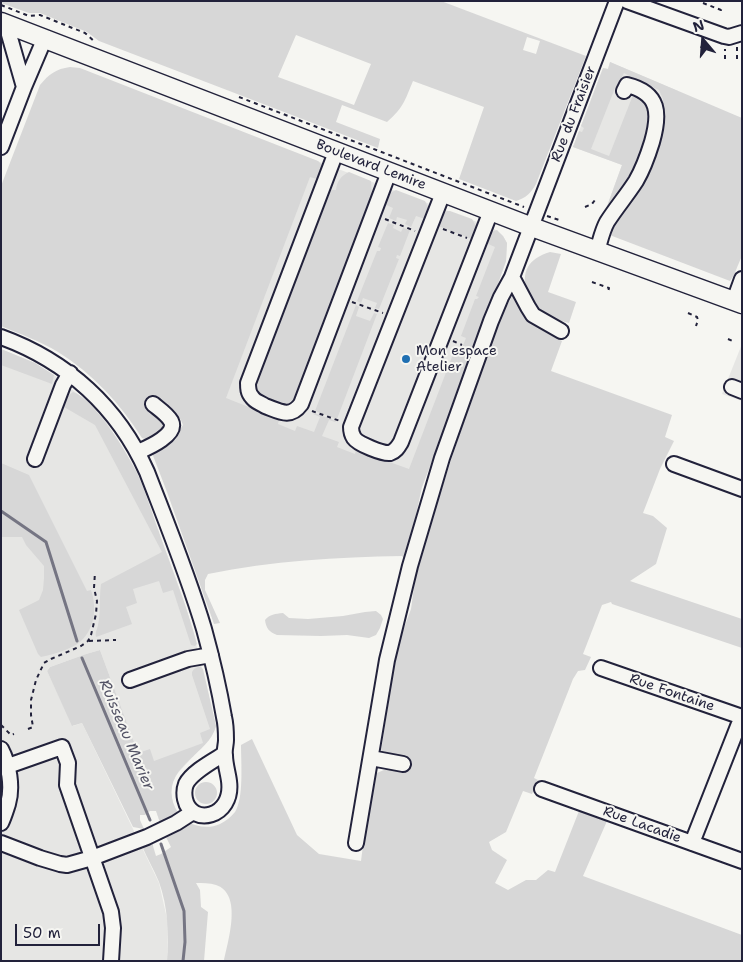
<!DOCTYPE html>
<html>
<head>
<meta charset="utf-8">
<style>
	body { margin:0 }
	#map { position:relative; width:743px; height:962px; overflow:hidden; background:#f6f6f2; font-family:"Shantell Sans",sans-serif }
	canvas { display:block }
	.frame { position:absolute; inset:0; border:2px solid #22223b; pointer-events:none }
	.north { position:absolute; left:678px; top:15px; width:50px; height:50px; -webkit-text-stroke:4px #f6f6f2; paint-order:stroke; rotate:342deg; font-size:14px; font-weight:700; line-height:20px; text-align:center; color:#22223b }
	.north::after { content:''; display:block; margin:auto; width:18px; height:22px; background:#22223b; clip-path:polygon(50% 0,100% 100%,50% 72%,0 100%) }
	.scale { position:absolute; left:15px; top:924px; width:85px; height:22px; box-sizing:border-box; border:2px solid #22223b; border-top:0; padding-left:6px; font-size:15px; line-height:18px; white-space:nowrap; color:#22223b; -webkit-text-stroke:4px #f6f6f2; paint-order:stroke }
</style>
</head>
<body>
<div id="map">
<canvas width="743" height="962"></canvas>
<div class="frame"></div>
<div class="north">N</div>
<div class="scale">50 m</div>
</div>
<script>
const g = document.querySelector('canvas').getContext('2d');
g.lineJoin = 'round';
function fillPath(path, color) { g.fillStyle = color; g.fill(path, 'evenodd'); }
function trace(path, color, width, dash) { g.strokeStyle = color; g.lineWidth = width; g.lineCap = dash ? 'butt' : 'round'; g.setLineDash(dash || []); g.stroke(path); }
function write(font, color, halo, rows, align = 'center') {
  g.font = font + ' "Shantell Sans",sans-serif'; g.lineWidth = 4; g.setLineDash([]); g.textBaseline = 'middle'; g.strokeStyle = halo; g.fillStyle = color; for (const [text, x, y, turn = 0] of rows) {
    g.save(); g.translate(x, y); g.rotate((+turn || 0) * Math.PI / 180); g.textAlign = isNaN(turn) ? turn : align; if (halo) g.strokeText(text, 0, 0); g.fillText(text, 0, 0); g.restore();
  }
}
const built = new Path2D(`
	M610,62L678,91L598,231L622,165L573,147L603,68L608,69Z
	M312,159L493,228L503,236L507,243L506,261L422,487L216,407Z
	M742,344V401L722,394Z
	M1,349L35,363L54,375L89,403L107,423L123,448L137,473L186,608L194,635L216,726L214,731L211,737L177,774L172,783L171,793L173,802L176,810L186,821L160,823L140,759L100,650L86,654L50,667L47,671L73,726L82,723L159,883L168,923L167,961H1Z`);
const green = new Path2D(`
	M1,1H441L586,56L536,184C531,193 526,198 516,201L459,179L484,107L413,81C405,100 404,107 387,122L342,105L336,122L380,139L378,148L99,41L87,32L40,13H29L1,3ZM296,35L371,64L354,105L278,77ZM527,37L540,41L536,54L523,50Z
	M610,62L742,118V256C738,264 735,275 730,281L607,234L608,229L638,181L648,162L661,116L663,99L659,90L652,87L639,83L635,79L624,73L620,81L625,84L621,90L615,88L591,149L609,156L633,95L643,97L649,106L653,117L652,131L647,151L629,187L605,220L598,231L622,165L573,147L579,131L582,132L584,128L581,126L603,68L608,69Z
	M70,67L80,68L318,161L323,166L320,180L310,177L226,398L279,419L278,424L295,431L297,426L314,432L320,417L313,414L314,413L336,421L335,422L329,420L322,436L339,442L337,447L355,454L356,450L409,469L455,349L461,351L466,338L461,336L475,299H477L479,297L476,296L495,247L486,243C488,236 489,232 497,230L503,236L507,243L506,261L479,338L422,487L406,561L402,556C337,557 272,561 208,574L205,580V590L220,623L214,624L167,492L152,453C166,447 175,437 183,425L181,420L172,411C164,426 163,437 145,439L142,438C120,403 93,374 58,352C40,341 20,334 1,326V186L40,85C49,74 56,69 70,67Z
	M349,172L371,181L372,198L371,205L361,236L296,396C294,399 291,402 287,404C277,407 262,395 255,388L256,383L331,190H336C337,181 341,176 349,172Z
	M396,190L425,201L428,207L425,219L416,216L411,227L405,224L407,220L397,217L396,221L389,218L393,208L384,204L390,193Z
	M447,211H450L472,219L476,226L472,239L438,226L441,216Z
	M388,223L394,225L393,228L401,232L403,228L410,230L400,256L397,255L396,258L399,259L379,309L375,308L377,303L363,298L361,303L357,301L377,251H380L381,248L378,247Z
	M550,252L561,254L548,292L576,302L569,323C558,320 545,318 537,310C532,306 529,299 527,293C521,271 528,259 550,252Z
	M513,295L529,318L544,331L562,341L551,371L672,415L665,437L674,441L660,469L643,513L653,516L667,528L656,564L630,581L742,619V648L612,604L611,602L602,605L583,654L591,657L585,670L578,671L573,679L534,778L538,780L532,794L523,791L506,832L489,842L492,850L507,860L495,883L508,890L526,880H536L548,870L555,872L579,811L607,821L583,876L742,935V961H224C228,941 243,894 216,885C210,883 202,883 196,883L200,890L201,907L208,912L204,961H167C169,934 168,907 159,882C154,870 147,858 142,846L186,821C196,827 209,829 220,824C226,821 231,817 235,812C244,798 241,762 241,745L252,739L297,835L319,854L361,861L372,775L384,770L403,768L409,760L404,756L381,751L397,647L411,609L417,565L456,445L460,424L495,325ZM166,837L171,847L161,854L156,856L153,846V843Z
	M356,305L359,307L356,316L370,321L374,313L377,314L337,419L315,411Z
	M1,349L35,363L54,375L52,384L1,365Z
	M73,392C94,399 126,451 136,471C145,489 152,513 159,532C172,569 187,606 197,644L195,646L191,645L173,590L163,593L159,581L133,589L137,603L126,607L132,624L96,637C95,632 97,630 98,625C101,612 99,598 101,584L162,552L95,425L64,407L68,396Z
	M1,463L29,475L87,591L91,590C97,607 95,628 81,641C73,649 51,655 41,657L38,654L19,610L39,600L43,590L44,578V566L26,545L22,537H1Z
	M376,611L381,615L383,619L380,628L376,635L369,638L347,635L321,636L277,635C269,632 266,628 265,620C270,614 275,614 283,613L289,618L308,619L343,616L365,612Z
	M100,650L138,753L150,749L154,761L203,743L200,733L210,729L192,675V672L194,669L200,666L203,669L216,726C209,754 167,764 172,798C173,805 176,810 180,815L161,825L156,811H150L145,815H140V820L144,829L133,827L82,723L72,726L47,671L50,667L86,654Z
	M195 793a11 11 0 1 1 22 0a11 11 0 1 1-22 0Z`);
const stream = new Path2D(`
	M1,511L46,542L77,641
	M82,658L150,820
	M161,844L184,911L185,942L183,961`);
const path = new Path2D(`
	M703,3L721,10L722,8
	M1,5L29,16L40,15L85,33L95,42
	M701,48L704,40
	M725,59V49
	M737,59V46
	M239,97L524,207
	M585,207L592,204L595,200
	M547,216L562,221
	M385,219L415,231
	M443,229L467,238
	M592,282L609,288L608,292
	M352,302L383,313
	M688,313L697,317L698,320L696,326
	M728,339L735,342
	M453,341L462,345
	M312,411L340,421
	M89,641L116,640
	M1,725L11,735L14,734
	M28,729L33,727L31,715V700L36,680L44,663L51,659L81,646L88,641L91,635L96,614L97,601L94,588L95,572`);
const minor = new Path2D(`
	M627,1L724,36L729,37L742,33
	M6,24L24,87
	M1,147L24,87L44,40
	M336,152L248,383C248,388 248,393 252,397C255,402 261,403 265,406C279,411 290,419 301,404L389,172
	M443,193L351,427C351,431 352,435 354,438C358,444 383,454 390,453C396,451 398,447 401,442L491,211
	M597,251C600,242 602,231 607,222C616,208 627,195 636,181C643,169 648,155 652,142C660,114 660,93 627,85L624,91
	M512,277L528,307L533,315L561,331
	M734,301L742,279
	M1,337C67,361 118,407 147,472C167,524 188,575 204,629C212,658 219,688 224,717C226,725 226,732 226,740C226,745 224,750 225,755C225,764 228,773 229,781C234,818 191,827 185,799C184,794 184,789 186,784C192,772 213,761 224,754
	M732,387L742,391
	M138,452C147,448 178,435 171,421C167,414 159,409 153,404
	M35,459L63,385L70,373
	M674,464L742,489
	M601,668L742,717
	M130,680L188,659L211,655
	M1,749C9,764 13,787 8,804C6,810 4,817 1,823
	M371,758L403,764
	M8,766L62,747L68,763L67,785L111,912L113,928L111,961
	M542,789L742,861
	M1,843L40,858L60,864L67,865L92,858L147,837L176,823L193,812
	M356,843L387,660L410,566L442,458L491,321L501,297L512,277L617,1
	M692,843L742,716`);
const major = new Path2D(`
	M1,22L532,227L742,304`);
const markers = [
	[406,359,5,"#1f6fb2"]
];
const streetNames = [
	["Rue du Fraisier",574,114,-69],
	["Boulevard Lemire",371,165,21],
	["Rue Fontaine",672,693,19],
	["Rue Lacadie",642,825,20]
];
const poiNames = [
	["Mon espace",416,351],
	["Atelier",416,367]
];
const waterNames = [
	["Ruisseau Marier",126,735,67]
];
fillPath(built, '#e6e6e4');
fillPath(green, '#d7d7d7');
trace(stream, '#757583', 3);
trace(minor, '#22223b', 18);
trace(major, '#22223b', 21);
trace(path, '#22223b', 2, [4, 4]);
trace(minor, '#f6f6f2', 14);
trace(major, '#f6f6f2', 18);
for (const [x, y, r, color] of markers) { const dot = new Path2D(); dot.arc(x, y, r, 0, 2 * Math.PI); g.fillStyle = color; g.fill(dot); trace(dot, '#f6f6f2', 2); }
write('14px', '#22223b', '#f6f6f2', streetNames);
write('14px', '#22223b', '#f6f6f2', poiNames, 'left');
write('italic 15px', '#535365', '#f6f6f2', waterNames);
</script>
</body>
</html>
